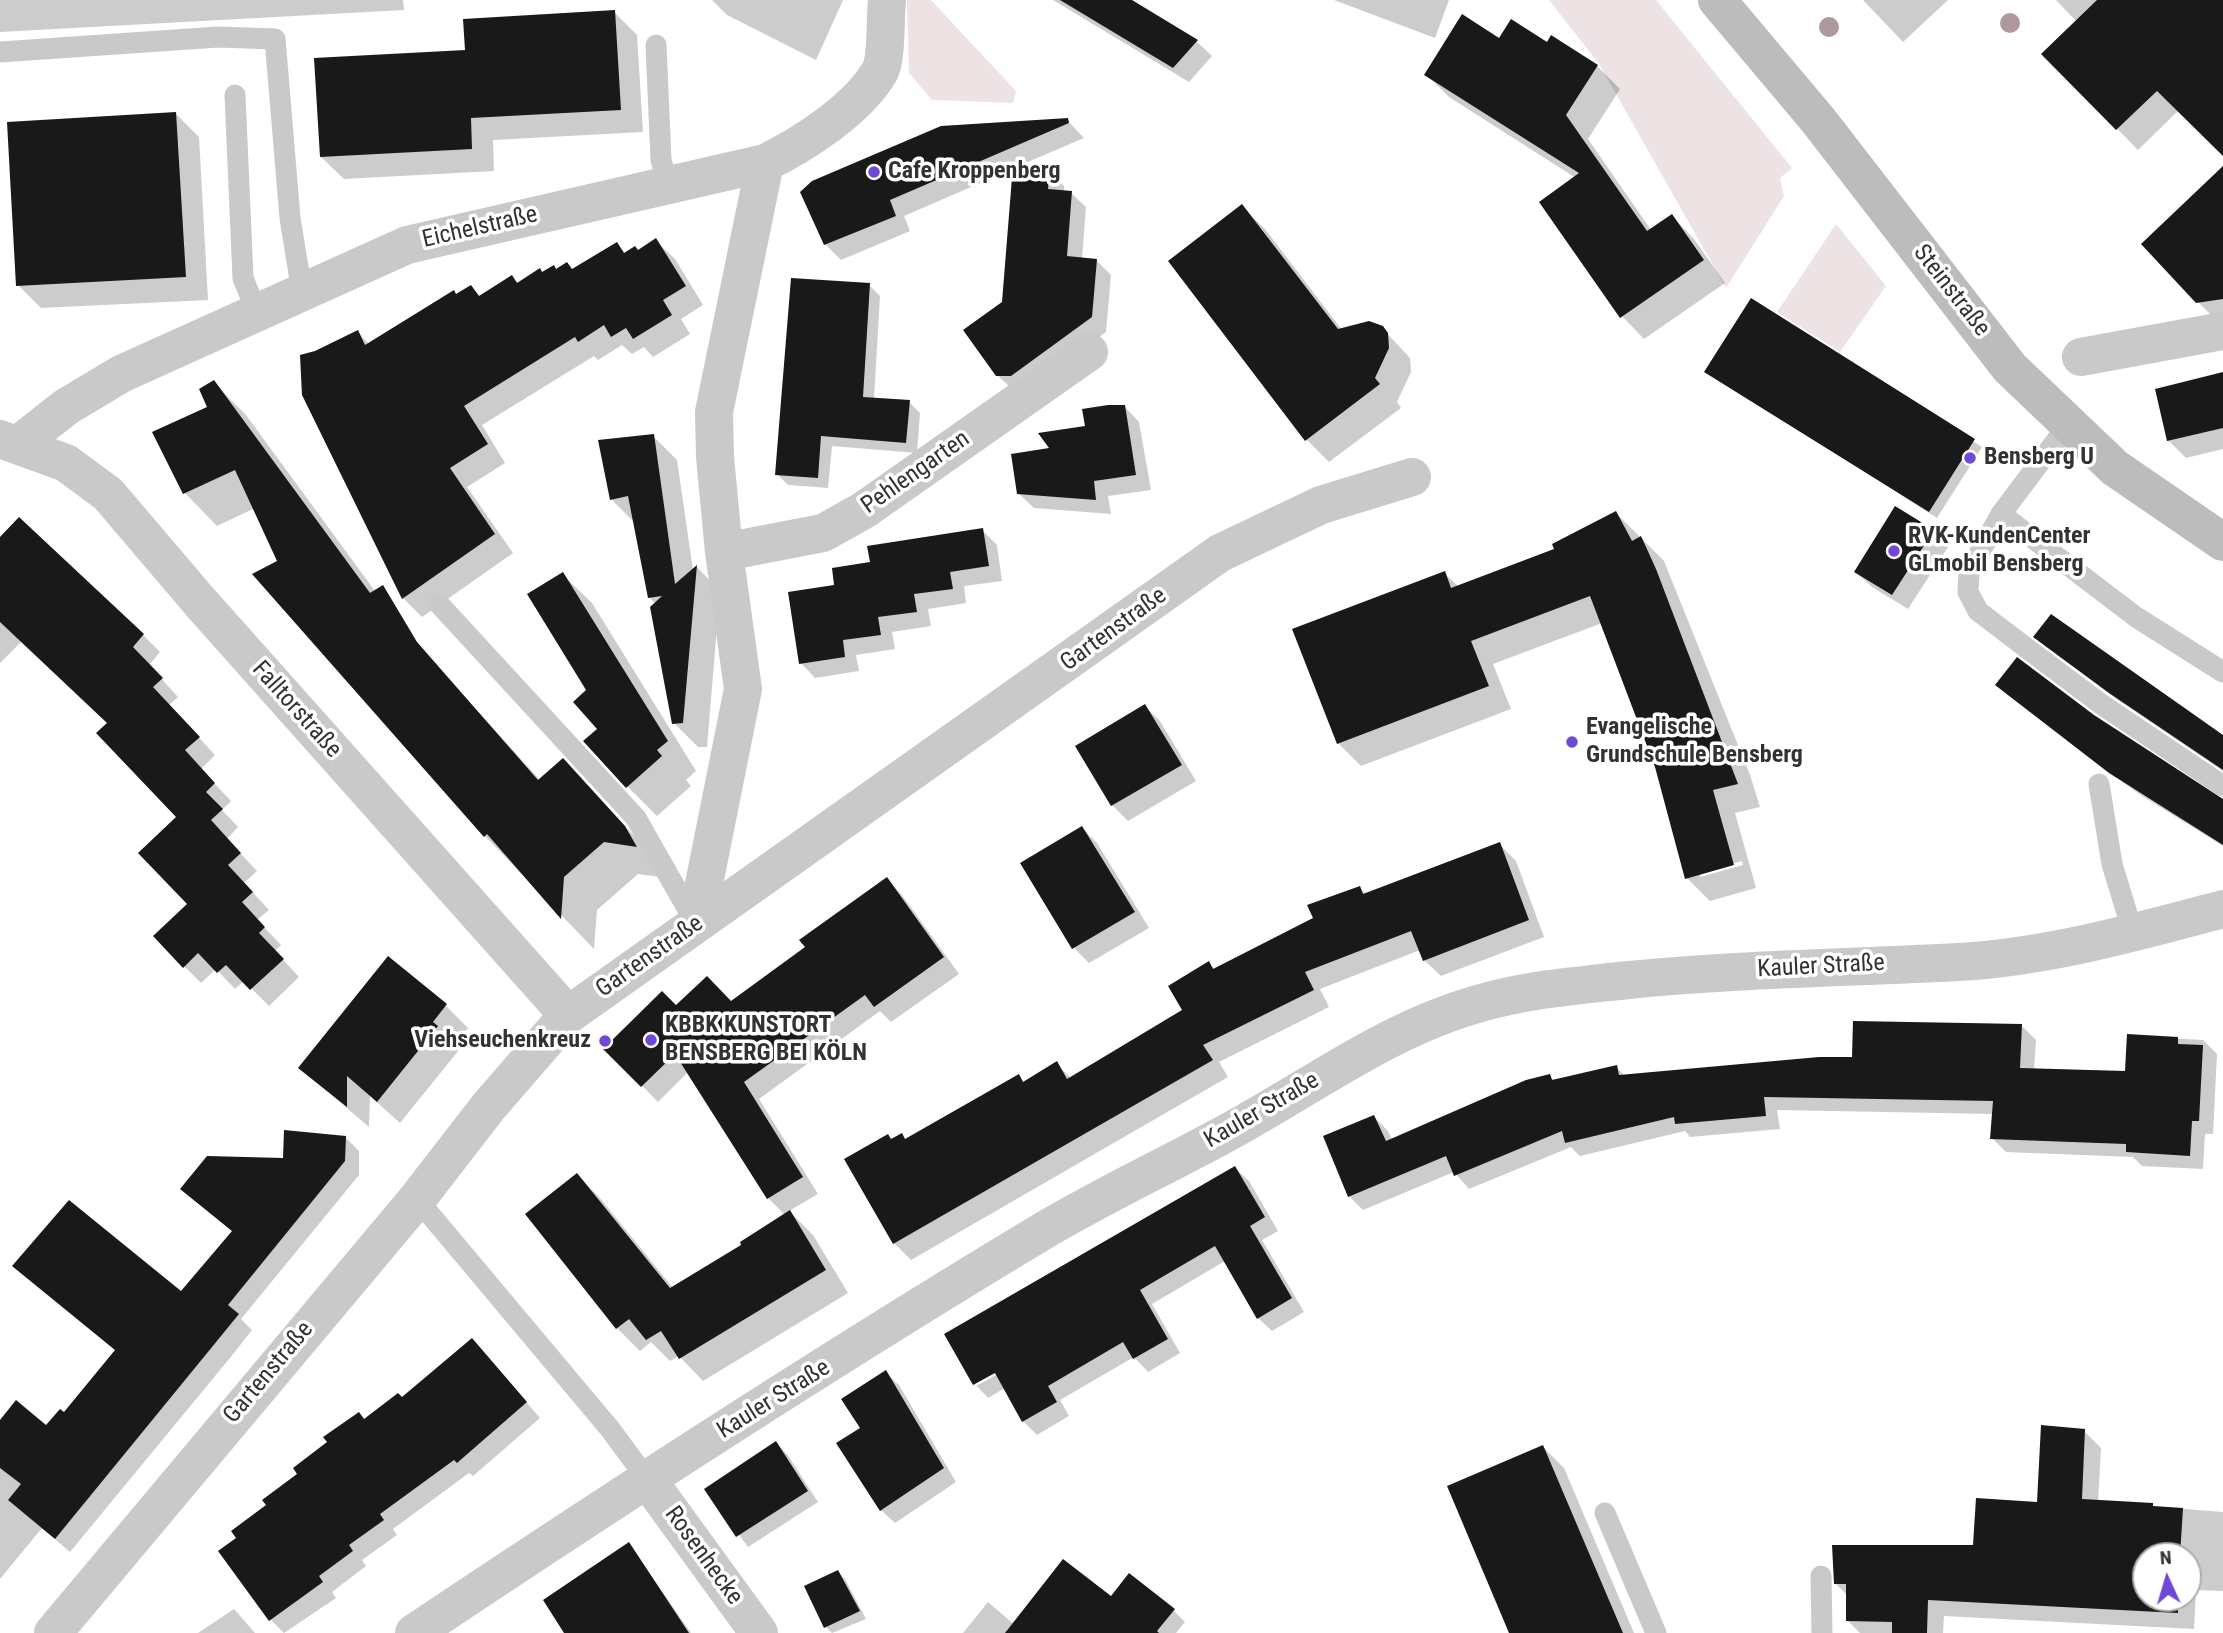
<!DOCTYPE html>
<html>
<head>
<meta charset="utf-8">
<style>
	body { margin:0 }
	#map { position:relative; width:2223px; height:1633px; overflow:hidden; background:#fff; font-family:"Roboto Condensed",sans-serif }
	canvas { display:block }
	.north { position:absolute; left:2132px; top:1542px; width:70px; height:70px; box-sizing:border-box; background:#fff; border:2px solid #adadad; border-radius:50%; rotate:356deg; font-size:19px; font-weight:700; line-height:28px; text-align:center; color:#323232 }
	.north::after { content:''; display:block; margin:auto; width:24px; height:32px; background:#6f48d5; clip-path:polygon(50% 0,100% 100%,50% 72%,0 100%) }
</style>
</head>
<body>
<div id="map">
<canvas width="2223" height="1633"></canvas>
<div class="north">N</div>
</div>
<script>
const g = document.querySelector('canvas').getContext('2d');
g.lineJoin = 'round';
function fillPath(path, color) { g.fillStyle = color; g.fill(path, 'evenodd'); }
function trace(path, color, width, dash) { g.strokeStyle = color; g.lineWidth = width; g.lineCap = dash ? 'butt' : 'round'; g.setLineDash(dash || []); g.stroke(path); }
function write(font, color, halo, rows, align = 'center') {
  g.font = font + ' "Roboto Condensed",sans-serif'; g.lineWidth = 7; g.setLineDash([]); g.textBaseline = 'middle'; g.strokeStyle = halo; g.fillStyle = color; for (const [text, x, y, turn = 0] of rows) {
    g.save(); g.translate(x, y); g.rotate((+turn || 0) * Math.PI / 180); g.textAlign = isNaN(turn) ? turn : align; if (halo) g.strokeText(text, 0, 0); g.fillText(text, 0, 0); g.restore();
  }
}
const green = new Path2D(`
	M907,0H931L1016,91L1013,103L932,100L909,73Z
	M1549,0H1656L1792,168L1780,178L1784,196L1726,288L1599,64Z
	M1836,224L1886,286L1840,352L1777,312Z`);
const shadow = new Path2D(`
	M0,0H403L404,10L0,32Z
	M712,0H843L816,60L727,15Z
	M1053,0H1128L1196,41L1212,56L1189,82Z
	M1334,0H1449L1435,38Z
	M1863,0H1948L1903,42Z
	M2056,0H2222L2223,154L2179,110L2138,150L2044,54L2077,22Z
	M614,12L637,35L643,132L493,140L494,171L344,179L321,157L467,52Z
	M1499,40L1547,44L1597,66L1620,89L1588,139L1651,230L1672,216L1694,239L1725,283L1644,339L1622,316L1576,178L1449,97L1426,74Z
	M176,114L199,137L208,300L41,308L18,285Z
	M1067,120L1084,138L1016,167L1049,171L1064,186V192L1071,193L1086,207L1082,259L1096,260L1111,275L1106,332L1026,390H1013L997,375L1015,168L904,216L910,231L841,260L825,244L802,193Z
	M2223,169V323H2219L2198,302Z
	M1242,207L1265,229L1342,330L1382,328L1410,358L1411,372L1397,402L1401,408L1329,462L1307,440Z
	M656,241L675,259L703,305L681,319L690,334L653,357L644,347L632,354L622,345L598,360L594,356L482,425L505,463L467,487L513,553L422,617L403,598L315,353L357,332L369,344L471,287L481,297L512,277L519,284L543,274L573,271L617,244L626,254L638,252Z
	M869,285L880,296L874,399L909,402L920,413L917,453L832,446L828,488L788,485L777,474Z
	M1751,301L1982,447L1937,518L1707,371Z
	M2223,374V449L2186,458L2168,440Z
	M213,382L246,415L402,628L540,780L563,761L658,861L668,878L638,874L597,910L594,949L485,836L279,562L255,508L217,526L185,493Z
	M1124,406L1139,422L1151,490L1108,496L1111,514L1034,508L1018,493L1052,450Z
	M653,436L677,460L693,570L697,567L720,591L707,747H698L674,723L656,604L649,597L635,523L612,500Z
	M1616,513L1664,561L1750,775L1760,807L1735,813L1756,888L1710,901L1687,878L1657,767L1602,623L1493,664L1511,709L1361,766L1338,743L1444,573L1459,587L1556,550ZM1742,861L1743,865L1700,877V873Z
	M982,530L997,545L1002,581L964,586L966,603L928,609L931,626L892,632L895,649L856,655L859,671L815,678L801,663L836,586L872,563Z
	M1933,532L1948,547L1908,609L1872,587L1856,572Z
	M0,539L143,635L160,652L149,665L178,697L169,705L215,755L201,769L231,801L222,810L238,827L227,839L257,871L244,883L269,910L257,920L281,945L275,951L299,977L269,1006L244,981L235,989L216,969L201,983L184,966L189,904L179,817L109,724L22,641L0,663Z
	M562,574L592,603L696,771L686,780L691,786L657,816L627,786L600,730Z
	M2043,644L2223,736V771L2118,700Z
	M2004,692L2092,716L2215,799H2223V846L2139,794Z
	M1144,706L1160,721L1196,781L1128,821L1112,805L1078,746Z
	M1082,828L1097,843L1149,928L1089,963L1074,948Z
	M1499,844L1516,861L1544,937L1441,976L1424,960L1420,950L1320,989L1329,1007L1219,1062L1228,1077L911,1260L894,1243L892,1141L901,1135L906,1140L1018,1076L1025,1083L1056,1064L1071,1078L1185,1010L1209,963L1215,970L1315,919L1360,888L1367,895Z
	M886,879L902,895L959,974L891,1022L880,1011L759,1099L818,1194L789,1211L813,1235L848,1293L703,1381L679,1356L670,1361L651,1342L640,1351L617,1328L577,1175L600,1198L673,1288L744,1246L785,1215L768,1198L688,1072L658,1102L606,1049L676,1007L732,1003L807,948Z
	M446,1006L468,1028L454,1046L459,1050L400,1123L370,1096L369,1127L300,1068Z
	M2022,1026L2036,1040L2034,1070L2127,1073L2129,1036L2203,1040L2217,1054L2213,1134H2205L2203,1169L2142,1166L2133,1157L2006,1152L1992,1138L1994,1114L1777,1110L1780,1129L1690,1137L1685,1131L1580,1156L1571,1147L1469,1189L1454,1172L1363,1210L1349,1196L1374,1117L1388,1131L1392,1140L1550,1076L1555,1081L1616,1067L1625,1076L1853,1059Z
	M345,1137L359,1151V1175L241,1319L252,1330L234,1353L70,1552L42,1528L0,1579V1423L47,1427L64,1415L116,1351L15,1266L182,1294L233,1232L182,1189L285,1160Z
	M1235,1168L1249,1181L1278,1231L1262,1240L1304,1312L1272,1331L1258,1318L1225,1261L1152,1304L1180,1353L1148,1372L1134,1357L1060,1400L1069,1416L1037,1435L1023,1421L1005,1388L988,1398L975,1384L946,1335ZM1001,1368L1003,1371L976,1386V1382Z
	M486,1355L540,1418L473,1476L469,1473L393,1529L397,1535L362,1560L366,1566L332,1592L336,1598L284,1633L271,1620L238,1538L268,1505L365,1420Z
	M885,1372L899,1385L956,1482L895,1523L881,1510L862,1428Z
	M2084,1431L2101,1448L2098,1502L2223,1512V1591L2196,1590L2194,1629L1944,1616L1943,1633H1860L1847,1620V1595L1836,1584L1975,1547L2038,1503ZM2146,1556H2188V1598H2146Z
	M776,1443L787,1454L818,1502L748,1547L706,1489Z
	M1543,1447L1564,1468L1634,1633H1511Z
	M629,1544L691,1633H566Z
	M838,1572L845,1579L866,1619L832,1633L826,1627Z
	M1112,1598L1173,1610L1185,1622L1176,1633H1065Z
	M988,1602L1024,1633H963Z
	M234,1609L255,1633H198Z`);
const building = new Path2D(`
	M1060,0H1132L1198,40L1173,68Z
	M2097,0H2223V156L2157,91L2116,130L2041,54Z
	M615,10L621,110L471,118L472,149L320,157L314,58L465,50L463,19Z
	M1462,14L1499,38L1511,19L1547,42L1551,35L1598,65L1566,115L1647,231L1672,214L1704,260L1620,318L1539,202L1579,173L1424,75Z
	M176,112L186,277L16,286L7,122Z
	M1068,118L1069,123L890,200L896,216L824,245L800,192L812,181L941,126Z
	M1013,165L1050,170L1048,189L1072,191L1067,256L1097,259L1092,317L1011,376H996L963,330L1002,302Z
	M2223,166V299L2196,303L2141,244Z
	M1242,204L1338,329L1369,321L1383,326L1388,333L1389,348L1375,378L1380,384L1305,441L1168,261Z
	M656,238L686,286L663,300L672,315L633,339L626,328L611,337L604,325L578,342L575,337L464,406L488,444L450,468L495,534L402,599L302,395L300,355L315,351L358,330L365,345L454,290L456,294L471,285L479,296L512,275L517,283L540,268L542,272L554,265L556,269L567,262L572,269L617,242L624,253L635,246L638,250Z
	M791,278L870,283L863,397L910,400L906,443L821,436L818,478L775,475Z
	M1751,298L1975,439L1929,512L1704,372Z
	M2223,372V428L2167,441L2155,389Z
	M214,380L370,593L383,585L417,642L538,780L563,758L625,826L637,847L604,842L564,877L561,919L487,834L484,837L252,574L277,561L235,470L183,494L152,432L207,407L199,389Z
	M1108,405H1125L1136,475L1094,481L1096,500L1017,494L1011,454L1049,448L1038,433L1085,426L1082,409Z
	M654,434L675,584L697,565L683,723L672,724L650,607L662,596L648,598L628,496L610,500L598,440Z
	M1895,506L1934,530L1892,595L1854,572Z
	M1616,511L1632,541L1641,536L1656,569L1738,784L1713,790L1734,865L1685,879L1655,767L1590,596L1471,641L1489,686L1337,744L1292,629L1445,571L1451,588L1554,549L1552,544Z
	M19,517L144,634L133,647L163,678L153,687L200,737L185,750L215,783L206,792L223,809L211,820L241,853L228,865L253,892L242,902L265,927L259,933L284,959L250,990L226,965L217,973L198,953L183,968L153,936L187,904L138,853L176,817L96,733L107,723L0,622V537Z
	M983,528L989,566L950,572L953,589L914,594L917,612L878,617L881,635L843,640L845,657L799,664L788,592L834,585L832,568L870,562L867,546Z
	M563,572L668,741L657,750L662,756L626,788L583,741L597,729L573,702L586,690L527,594Z
	M2051,614L2223,735V770L2109,693L2033,637Z
	M2017,657L2094,715L2223,799V845L2109,773L1995,685Z
	M1145,704L1182,765L1111,806L1075,746Z
	M1082,826L1135,912L1072,949L1020,863Z
	M1500,842L1529,920L1423,961L1411,931L1305,972L1314,990L1203,1045L1213,1060L893,1244L844,1159L888,1134L891,1139L902,1133L905,1139L1019,1074L1023,1082L1057,1061L1067,1079L1182,1010L1168,986L1209,961L1213,969L1313,918L1307,905L1360,886L1363,894Z
	M887,877L944,957L874,1007L865,995L744,1082L803,1177L767,1199L675,1054L641,1087L603,1049L662,991L676,1005L707,976L731,1001L805,947L799,940Z
	M388,956L447,1004L433,1022L438,1026L377,1102L347,1076V1107L298,1068Z
	M1853,1021L2022,1024L2020,1068L2125,1071L2127,1034L2178,1037V1044L2203,1045L2199,1121H2192L2190,1156L2126,1152V1144L1990,1139L1993,1101L1764,1097L1766,1116L1675,1124L1674,1117L1565,1143L1562,1131L1454,1176L1446,1156L1348,1197L1323,1136L1374,1115L1386,1141L1526,1080L1550,1074L1552,1080L1617,1065L1619,1075L1819,1057H1852Z
	M284,1130L346,1136L345,1161L228,1305L239,1314L55,1539L8,1500L21,1484L0,1468V1420L16,1400L46,1425L60,1409L64,1412L115,1350L12,1266L69,1200L181,1291L232,1231L180,1189L207,1156L283,1158Z
	M1235,1166L1265,1217L1250,1226L1292,1298L1257,1319L1215,1246L1140,1290L1168,1339L1133,1359L1123,1342L1048,1386L1057,1402L1022,1422L995,1373L973,1385L944,1334Z
	M577,1173L670,1288L741,1245L740,1242L790,1210L826,1270L679,1359L661,1331L646,1340L629,1319L616,1329L525,1214Z
	M472,1338L527,1402L457,1463L454,1460L380,1514L384,1520L349,1545L353,1551L319,1576L323,1582L269,1621L218,1551L236,1538L231,1531L266,1505L262,1500L297,1474L293,1468L327,1442L323,1437L359,1412L364,1419L398,1393L402,1397Z
	M886,1370L944,1468L880,1511L836,1443L860,1428L841,1399Z
	M2041,1425L2085,1429L2082,1499L2153,1503V1506L2183,1508L2180,1556H2146V1598H2178V1613L1928,1600L1927,1633H1892V1622L1846,1621V1584H1834L1832,1545H1973L1976,1498L2037,1502Z
	M776,1441L808,1491L736,1537L704,1489Z
	M1543,1445L1623,1633H1509L1447,1486Z
	M629,1542L689,1633H564L543,1600Z
	M1063,1559L1111,1596L1129,1573L1175,1609L1157,1631L1159,1633H1005Z
	M838,1570L860,1611L824,1628L804,1586Z`);
const service = new Path2D(`
	M656,45L661,160L668,185
	M0,52L218,37L275,39L290,218L302,292
	M235,95L243,278L257,313
	M2068,425L2001,514L1969,572L1968,592L1978,611L2033,653L2101,704L2223,786
	M2001,514L2136,617L2223,672
	M439,604L636,818L695,922
	M2099,784L2112,864L2133,933
	M417,1199L610,1429L647,1479
	M1605,1513L1656,1633
	M1821,1576L1822,1633`);
const minor = new Path2D(`
	M2081,357L2223,331
	M0,439L66,463L108,494L200,602L568,1015
	M19,444L66,407L121,374L407,245L765,163C804,144 858,109 880,71C887,58 885,16 887,0
	M724,552L823,533L864,510L1089,352
	M696,924L743,689L724,552L715,457L714,412L765,163
	M647,1479L759,1633
	M53,1633L417,1199L489,1106L568,1015L1220,553L1321,505L1412,477
	M414,1633C619,1496 827,1361 1038,1234C1098,1198 1162,1168 1223,1135C1309,1089 1386,1029 1481,1003C1526,990 1573,986 1619,981C1732,969 1845,968 1959,962C2048,957 2137,932 2223,909`);
const secondary = new Path2D(`
	M1717,0L1818,120L2010,368L2115,468L2223,542`);
const trees = [
	[2010,23],
	[1829,27]
];
const markers = [
	[874,172,7,"#6f48d5"],
	[1970,458,7,"#6f48d5"],
	[1894,551,7,"#6f48d5"],
	[1572,742,7,"#6f48d5"],
	[651,1040,7,"#6f48d5"],
	[605,1041,7,"#6f48d5"]
];
const poiNames = [
	["Cafe Kroppenberg",888,172],
	["Bensberg U",1984,458],
	["RVK-KundenCenter",1908,537],
	["GLmobil Bensberg",1908,565],
	["Evangelische",1586,728],
	["Grundschule Bensberg",1586,756],
	["KBBK KUNSTORT",665,1026],
	["BENSBERG BEI KÖLN",665,1054],
	["Viehseuchenkreuz",591,1041,"right"]
];
const streetNames = [
	["Eichelstraße",480,228,-13],
	["Steinstraße",1951,291,52],
	["Pehlengarten",916,473,-35],
	["Gartenstraße",1114,630,-36],
	["Falltorstraße",296,710,48],
	["Gartenstraße",650,957,-35],
	["Kauler Straße",1821,967,-3],
	["Kauler Straße",1262,1111,-30],
	["Gartenstraße",269,1373,-50],
	["Kauler Straße",774,1400,-32],
	["Rosenhecke",703,1556,54]
];
fillPath(green, '#ede2e4');
fillPath(shadow, '#0003');
fillPath(building, '#191919');
trace(service, '#c9c9c9', 21);
trace(minor, '#c9c9c9', 38);
trace(secondary, '#bcbcbc', 38);
g.fillStyle = '#ad989a';
for (const [x, y] of trees) { g.beginPath(); g.arc(x, y, 10, 0, 2 * Math.PI); g.fill(); }
for (const [x, y, r, color] of markers) { const dot = new Path2D(); dot.arc(x, y, r, 0, 2 * Math.PI); g.fillStyle = color; g.fill(dot); trace(dot, '#fff', 2.5); }
write('bold 24px', '#323232', '#fff', poiNames, 'left');
write('24px', '#323232', '#fff', streetNames);
</script>
</body>
</html>
